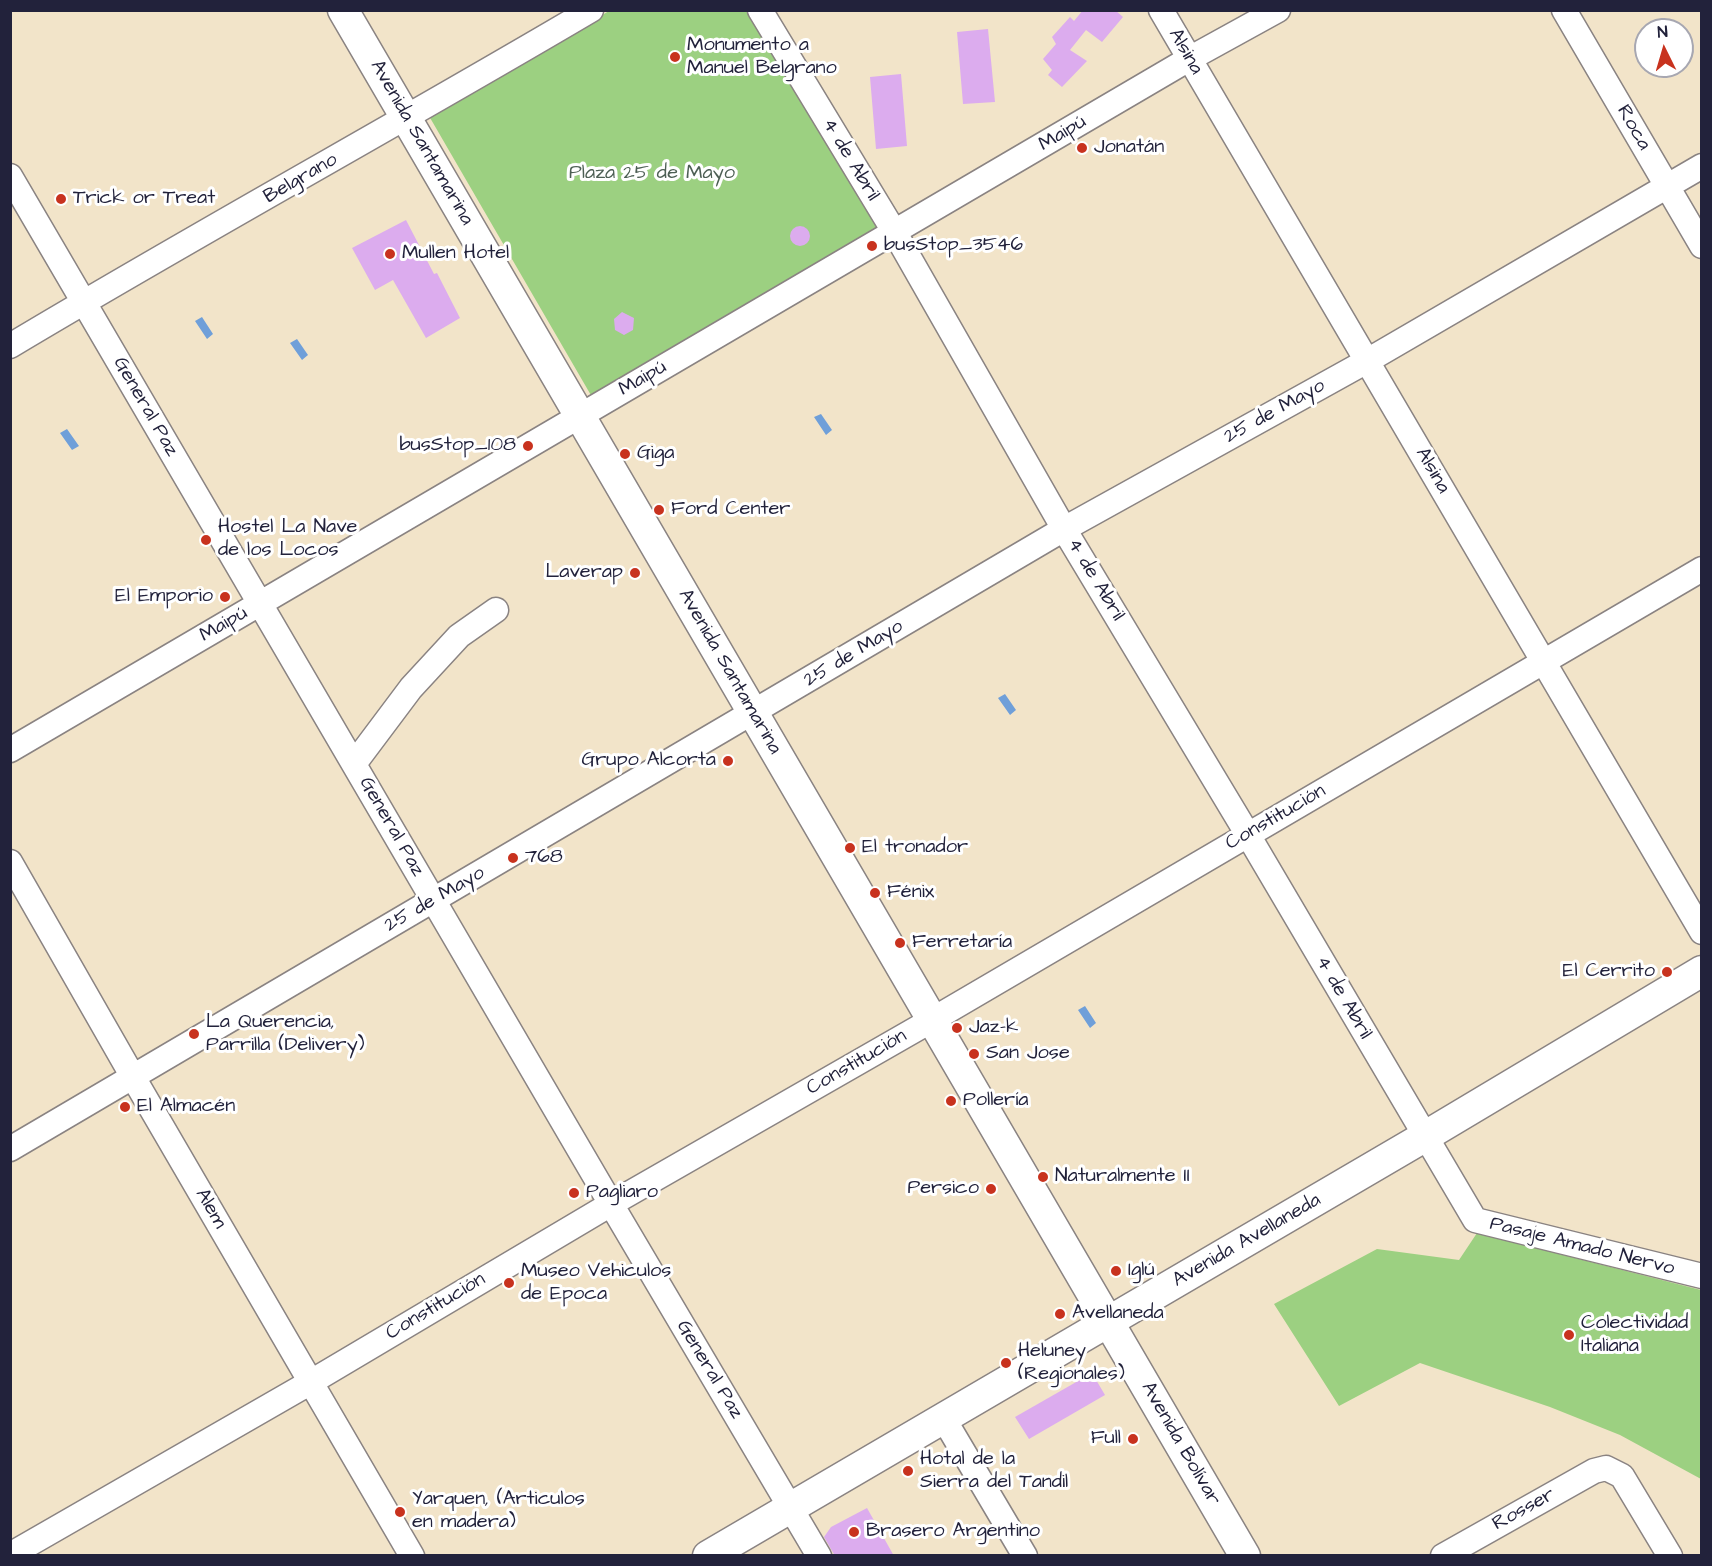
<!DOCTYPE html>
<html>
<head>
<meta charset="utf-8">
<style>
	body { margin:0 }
	#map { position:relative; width:1712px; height:1566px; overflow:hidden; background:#f2e4c9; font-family:"Architects Daughter",sans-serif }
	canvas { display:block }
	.frame { position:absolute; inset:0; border:12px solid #22223b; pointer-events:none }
	.north { position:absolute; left:1634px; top:18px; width:60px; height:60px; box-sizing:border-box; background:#fff; border:2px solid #a7a7b1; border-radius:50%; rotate:355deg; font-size:16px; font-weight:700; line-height:24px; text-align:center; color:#22223b }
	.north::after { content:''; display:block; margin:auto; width:21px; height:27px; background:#c8321e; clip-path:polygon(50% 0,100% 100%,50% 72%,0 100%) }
</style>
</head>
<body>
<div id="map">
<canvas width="1712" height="1566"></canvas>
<div class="frame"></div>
<div class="north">N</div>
</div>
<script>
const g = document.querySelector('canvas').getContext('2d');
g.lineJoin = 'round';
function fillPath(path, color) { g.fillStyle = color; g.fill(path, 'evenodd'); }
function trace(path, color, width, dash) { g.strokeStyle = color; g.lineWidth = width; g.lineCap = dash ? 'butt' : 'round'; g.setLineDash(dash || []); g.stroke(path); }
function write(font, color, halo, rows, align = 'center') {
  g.font = font + ' "Architects Daughter",sans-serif'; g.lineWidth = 6; g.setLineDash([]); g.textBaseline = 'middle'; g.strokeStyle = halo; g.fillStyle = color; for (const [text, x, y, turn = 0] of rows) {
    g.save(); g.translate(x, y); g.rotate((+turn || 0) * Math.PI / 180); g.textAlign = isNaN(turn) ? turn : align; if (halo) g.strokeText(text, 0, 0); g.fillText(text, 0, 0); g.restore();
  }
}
const green = new Path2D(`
	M609,11H749L881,234L592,397L429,116Z
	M1477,1233L1701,1290V1479L1620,1435L1550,1407L1420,1363L1339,1406L1274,1304L1377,1249L1459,1260Z`);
const water = new Path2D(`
	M202,317L213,334L207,339L195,321Z
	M297,339L308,355L302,360L290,343Z
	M821,414L832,430L826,435L814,417Z
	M67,429L79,446L72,450L60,433Z
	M1005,694L1016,710L1010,715L998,698Z
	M1085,1006L1096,1023L1090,1028L1078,1010Z`);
const building = new Path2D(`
	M1083,10H1115L1123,17L1102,42L1086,30L1070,50L1087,61L1062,87L1048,75L1052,70L1043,59L1056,44L1052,37L1070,17L1074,21Z
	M988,29L995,102L963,104L957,32Z
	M901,74L907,146L876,149L870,77Z
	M406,220L434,274L437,273L460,318L426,338L393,280L375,290L352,248Z
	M790 236a10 10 0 1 1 20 0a10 10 0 1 1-20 0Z
	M622,312L634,318L633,330L624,335L615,330L614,319Z
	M1092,1373L1105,1395L1029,1439L1015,1417Z
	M867,1508L894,1556H835L824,1537L831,1527Z`);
const minor = new Path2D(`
	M760,10L895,233L1064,529L1248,835L1475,1220L1702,1276
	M1161,10L1702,932
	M1564,10L1702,246
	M10,176L611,1204L819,1556
	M10,346C202,231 398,124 591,10
	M10,750L1189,59L1278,10
	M354,764L411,688L459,636L496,610
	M10,862L133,1077L412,1556
	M10,1149L1064,529L1367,361L1702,166
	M951,1431L1025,1556
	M10,1555L311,1382L611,1204L932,1020L1702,569
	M1443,1556L1594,1471L1606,1468L1622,1476L1670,1556`);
const major = new Path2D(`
	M343,10L1245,1556
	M708,1556L1424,1137L1702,971`);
const markers = [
	[675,57,6,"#c8321e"],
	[1082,148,6,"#c8321e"],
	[61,199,6,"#c8321e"],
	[872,246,6,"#c8321e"],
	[390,254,6,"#c8321e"],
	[528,446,6,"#c8321e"],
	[625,454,6,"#c8321e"],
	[659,510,6,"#c8321e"],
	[206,540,6,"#c8321e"],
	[635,573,6,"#c8321e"],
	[225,597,6,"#c8321e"],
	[728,761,6,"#c8321e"],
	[850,848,6,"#c8321e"],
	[513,858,6,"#c8321e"],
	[875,893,6,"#c8321e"],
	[900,943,6,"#c8321e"],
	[1667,972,6,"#c8321e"],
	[957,1028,6,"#c8321e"],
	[194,1034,6,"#c8321e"],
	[974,1054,6,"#c8321e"],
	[951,1101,6,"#c8321e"],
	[125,1107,6,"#c8321e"],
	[1043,1177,6,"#c8321e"],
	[991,1189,6,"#c8321e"],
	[574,1193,6,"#c8321e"],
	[1116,1271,6,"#c8321e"],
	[509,1283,6,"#c8321e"],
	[1060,1314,6,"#c8321e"],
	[1569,1335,6,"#c8321e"],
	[1006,1363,6,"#c8321e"],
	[1133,1439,6,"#c8321e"],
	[908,1471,6,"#c8321e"],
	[400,1512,6,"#c8321e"],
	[854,1532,6,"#c8321e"]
];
const poiNames = [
	["Monumento a",687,46],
	["Manuel Belgrano",687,69],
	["Jonatán",1094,148],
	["Trick or Treat",73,199],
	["busStop_3546",884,246],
	["Mullen Hotel",402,254],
	["busStop_108",516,446,"right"],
	["Giga",637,454],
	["Ford Center",671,510],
	["Hostel La Nave",218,528],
	["de los Locos",218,551],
	["Laverap",623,573,"right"],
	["El Emporio",213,597,"right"],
	["Grupo Alcorta",716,761,"right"],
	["El tronador",862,848],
	["768",525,858],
	["Fénix",887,893],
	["Ferretaría",912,943],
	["El Cerrito",1655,972,"right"],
	["La Querencia,",206,1023],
	["Parrilla (Delivery)",206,1046],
	["Jaz-k",969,1028],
	["San Jose",986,1054],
	["Pollería",963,1101],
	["El Almacén",137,1107],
	["Naturalmente II",1055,1177],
	["Persico",979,1189,"right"],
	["Pagliaro",586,1193],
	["Iglú",1128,1271],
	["Museo Vehiculos",521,1272],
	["de Epoca",521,1295],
	["Avellaneda",1072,1314],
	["Colectividad",1581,1324],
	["Italiana",1581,1347],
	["Heluney",1018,1352],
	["(Regionales)",1018,1375],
	["Full",1121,1439,"right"],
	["Hotal de la",920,1460],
	["Sierra del Tandil",920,1483],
	["Yarquen, (Articulos",412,1500],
	["en madera)",412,1523],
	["Brasero Argentino",866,1532]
];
const streetNames = [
	["Alsina",1185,52,60],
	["Roca",1633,128,60],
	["Maipú",1063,134,-31],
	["Avenida Santamarina",421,143,60],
	["4 de Abril",850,160,59],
	["Belgrano",301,179,-30],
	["Maipú",643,379,-30],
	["General Paz",145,407,60],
	["25 de Mayo",1275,412,-29],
	["Alsina",1432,471,60],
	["4 de Abril",1095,580,59],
	["Maipú",224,625,-30],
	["25 de Mayo",854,654,-31],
	["Avenida Santamarina",729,672,60],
	["Constitución",1276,818,-30],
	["General Paz",391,827,60],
	["25 de Mayo",435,900,-30],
	["4 de Abril",1343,998,60],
	["Constitución",857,1063,-30],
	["Alem",210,1209,60],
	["Avenida Avellaneda",1247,1241,-30],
	["Pasaje Amado Nervo",1582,1247,14],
	["Constitución",436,1307,-31],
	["General Paz",709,1370,59],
	["Avenida Bolívar",1180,1444,60],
	["Rosser",1524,1510,-29]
];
const parkNames = [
	["Plaza 25 de Mayo",652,174]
];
fillPath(green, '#9cd081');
fillPath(water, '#6f9fd9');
fillPath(building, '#dcacee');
trace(minor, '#8a8382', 27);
trace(major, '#8a8382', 33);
trace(minor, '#fff', 24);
trace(major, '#fff', 30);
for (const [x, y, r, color] of markers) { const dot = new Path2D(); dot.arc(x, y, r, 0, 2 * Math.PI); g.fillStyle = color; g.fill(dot); trace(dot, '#fff', 2); }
write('20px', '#22223b', '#fff', poiNames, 'left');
write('20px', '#22223b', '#fff', streetNames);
write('20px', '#4d5f54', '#fff', parkNames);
</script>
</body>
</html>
